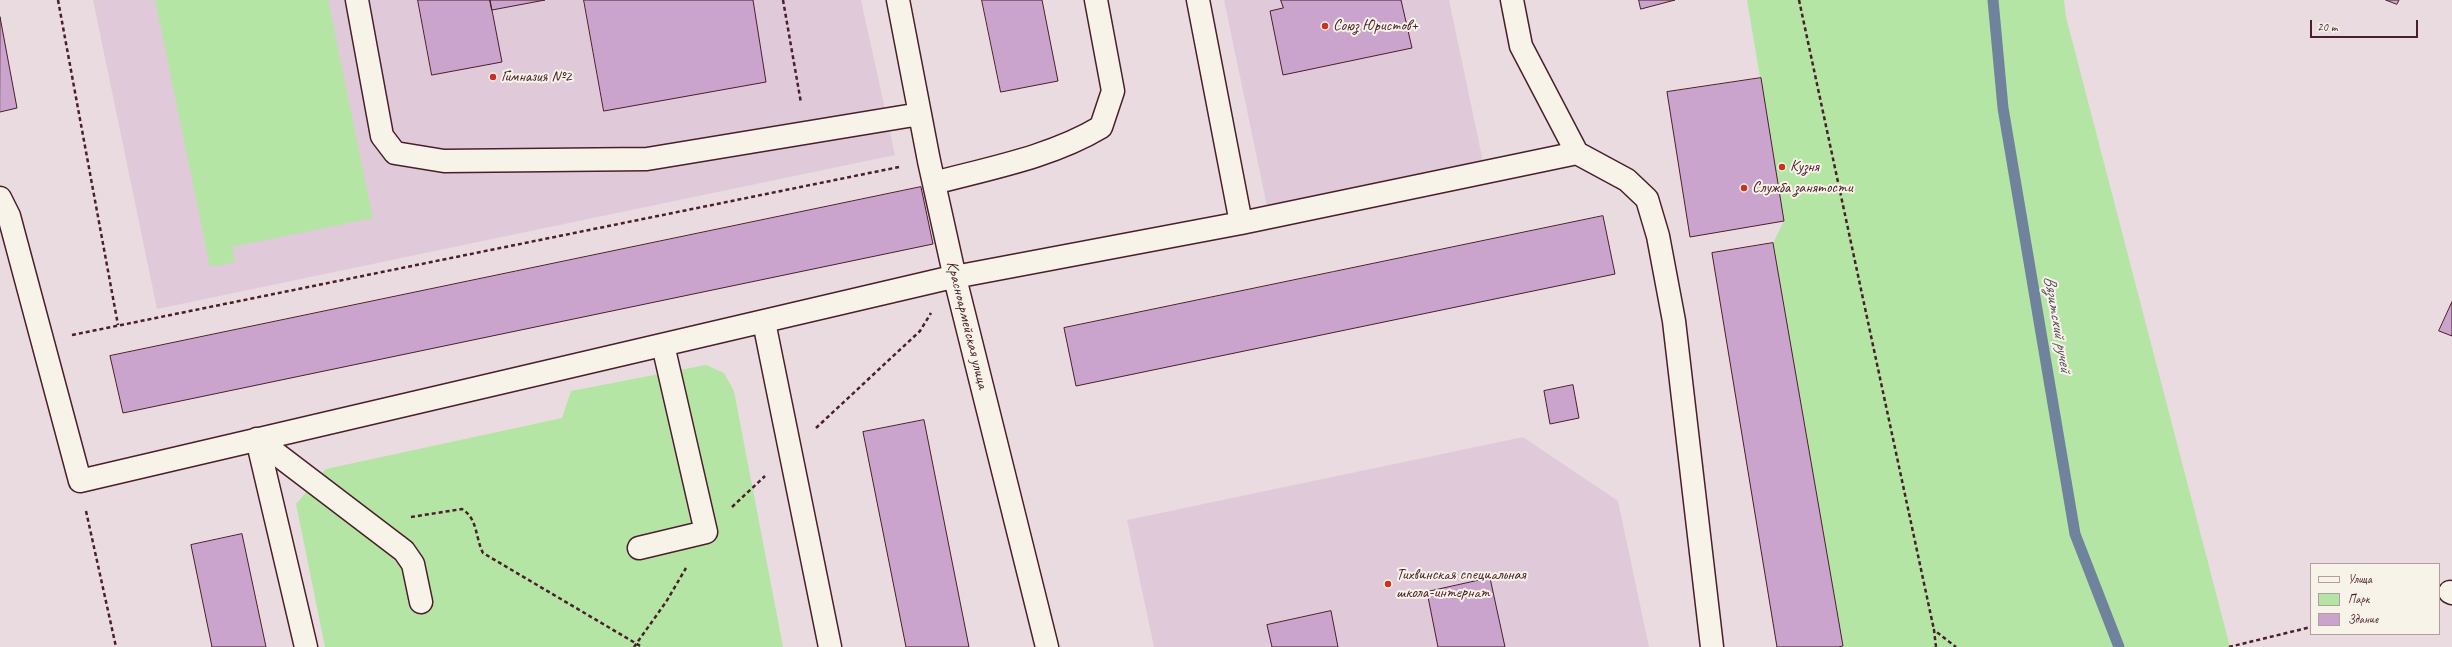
<!DOCTYPE html>
<html>
<head>
<meta charset="utf-8">
<style>
	body { margin:0 }
	#map { position:relative; width:2452px; height:647px; overflow:hidden; background:#eadbe0; font-family:Caveat,sans-serif }
	canvas { display:block }
	.legend { position:absolute; left:2310px; top:563px; width:130px; height:72px; box-sizing:border-box; background:#f7f3e8; border:1px solid #b29e9c; margin:0; padding:5px 7px; list-style:none; font-size:12px; color:#4a1f2b }
	.legend li { display:flex; align-items:center; gap:8px; height:20px }
	.legend b { width:20px; border:1px solid #b29e9c }
	.scale { position:absolute; left:2310px; top:20px; width:108px; height:18px; box-sizing:border-box; border:2px solid #4a1f2b; border-top:0; padding-left:5px; font-size:12px; line-height:14px; white-space:nowrap; color:#4a1f2b; -webkit-text-stroke:3px #f7f3e8; paint-order:stroke }
</style>
</head>
<body>
<div id="map">
<canvas width="2452" height="647"></canvas>
<ul class="legend">
<li><b style="height:5px;background:#f7f3e8"></b>Улица</li>
<li><b style="height:11px;background:#b4e5a5"></b>Парк</li>
<li><b style="height:11px;background:#caa4cc"></b>Здание</li>
</ul>
<div class="scale">20 m</div>
</div>
<script>
const g = document.querySelector('canvas').getContext('2d');
g.lineJoin = 'round';
function fillPath(path, color) { g.fillStyle = color; g.fill(path, 'evenodd'); }
function trace(path, color, width, dash) { g.strokeStyle = color; g.lineWidth = width; g.lineCap = dash ? 'butt' : 'round'; g.setLineDash(dash || []); g.stroke(path); }
function write(font, color, halo, rows, align = 'center') {
  g.font = font + ' Caveat,sans-serif'; g.lineWidth = 4; g.setLineDash([]); g.textBaseline = 'middle'; g.strokeStyle = halo; g.fillStyle = color; for (const [text, x, y, turn = 0] of rows) {
    g.save(); g.translate(x, y); g.rotate((+turn || 0) * Math.PI / 180); g.textAlign = isNaN(turn) ? turn : align; if (halo) g.strokeText(text, 0, 0); g.fillText(text, 0, 0); g.restore();
  }
}
const built = new Path2D(`
	M93,0H861L895,155L157,309Z
	M1224,0H1449L1484,166L1268,211Z
	M1523,437L1618,501L1649,647H1154L1127,520Z`);
const green = new Path2D(`
	M155,0H328L373,218L232,247L235,262L210,267Z
	M1747,0H2064L2066,17L2230,647H1843L1773,243L1784,221Z
	M706,365L724,373L734,391L783,647H325L296,504L326,469L562,418L571,391Z`);
const stream = new Path2D(`
	M1993,0L2003,108L2075,534L2119,647`);
const building = new Path2D(`
	M418,0H490L502,62L432,75Z
	M490,0H545L492,10Z
	M584,0H753L766,82L604,111Z
	M982,0H1042L1058,81L1001,92Z
	M1281,0H1401L1412,48L1283,75L1270,11L1283,8Z
	M1639,0H1675L1641,9Z
	M2386,0H2399L2397,4Z
	M0,17L17,108L0,112Z
	M1761,78L1784,221L1690,237L1667,92Z
	M921,187L933,244L123,413L110,356Z
	M1603,216L1615,274L1076,386L1064,328Z
	M1773,243L1843,646L1838,647H1777L1712,253Z
	M2452,302V336L2439,331Z
	M1573,385L1579,418L1550,424L1544,391Z
	M924,420L969,647H906L863,432Z
	M242,534L266,647H212L191,545Z
	M1490,578L1505,647H1438L1427,592Z
	M1331,611L1338,647H1272L1267,625Z`);
const path = new Path2D(`
	M58,0L118,325
	M783,0L801,103
	M1799,0L1934,630
	M72,335L899,167
	M816,428L920,331L931,313
	M732,507L765,476
	M86,511L116,647
	M411,517L462,509C478,519 475,537 483,553L642,647
	M634,647L666,602L686,568
	M1936,647L1934,630L1956,647
	M2229,647L2311,627`);
const minor = new Path2D(`
	M357,0L382,136L395,153L444,161L647,159L920,114
	M898,0L929,161L955,278L1047,647
	M1512,0L1521,46L1577,153L1627,180L1647,199L1658,236L1674,321L1712,647
	M934,183C990,168 1051,157 1101,127L1113,91L1096,0
	M0,198L9,216L80,481L944,279L1241,223L1198,0
	M1241,223L1577,153
	M764,322L830,647
	M257,439L404,551L413,564L421,602
	M257,439L306,647
	M639,548L706,532L663,345
	M2450,592L2452,593`);
const markers = [
	[1325,26,4,"#c8321e"],
	[493,77,4,"#c8321e"],
	[1782,167,4,"#c8321e"],
	[1744,188,4,"#c8321e"],
	[1388,584,4,"#c8321e"]
];
const poiNames = [
	["Союз Юристов+",1333,26],
	["Гимназия №2",501,77],
	["Кузня",1790,167],
	["Служба занятости",1752,188],
	["Тихвинская специальная",1396,575],
	["школа-интернат",1396,593]
];
const streetNames = [
	["Красноармейская улица",967,325,76]
];
const waterNames = [
	["Вязитский ручей",2057,324,80]
];
fillPath(built, '#e0cada');
fillPath(green, '#b4e5a5');
trace(stream, '#6f849c', 11);
fillPath(building, '#caa4cc');
trace(building, '#4a1f2b', 1);
trace(minor, '#4a1f2b', 25);
trace(path, '#4a1f2b', 2.5, [4, 3]);
trace(minor, '#f7f3e8', 22);
for (const [x, y, r, color] of markers) { const dot = new Path2D(); dot.arc(x, y, r, 0, 2 * Math.PI); g.fillStyle = color; g.fill(dot); trace(dot, '#f7f3e8', 1.5); }
write('16px', '#4a1f2b', '#f7f3e8', poiNames, 'left');
write('16px', '#4a1f2b', '#f7f3e8', streetNames);
write('italic 17px', '#5c5164', '#f7f3e8', waterNames);
</script>
</body>
</html>
